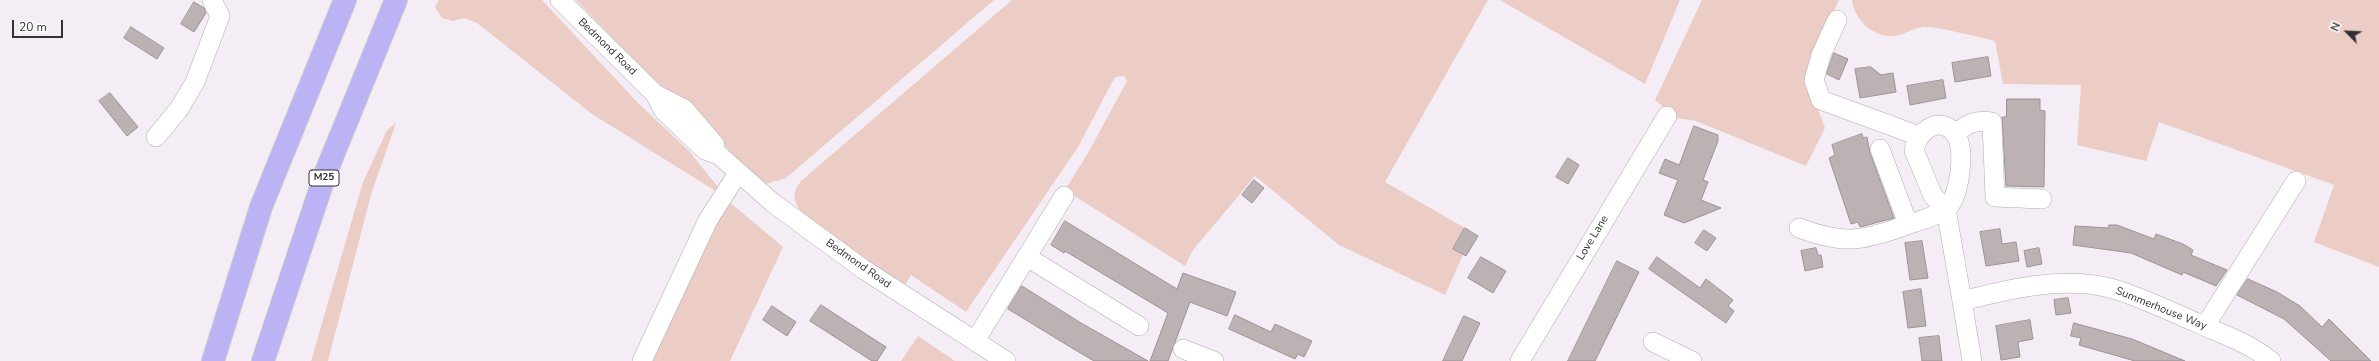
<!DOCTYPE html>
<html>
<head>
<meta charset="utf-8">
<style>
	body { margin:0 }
	#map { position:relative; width:2379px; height:361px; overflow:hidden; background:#f5edf5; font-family:"Nunito Sans",sans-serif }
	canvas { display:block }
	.north { position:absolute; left:2327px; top:12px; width:40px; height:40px; -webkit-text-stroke:3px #fff; paint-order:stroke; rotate:294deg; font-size:11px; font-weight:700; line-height:16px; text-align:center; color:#343134 }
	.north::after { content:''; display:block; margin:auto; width:14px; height:18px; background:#343134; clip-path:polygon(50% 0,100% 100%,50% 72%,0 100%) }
	.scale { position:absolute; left:12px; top:20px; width:51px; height:18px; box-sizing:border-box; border:2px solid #343134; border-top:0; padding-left:5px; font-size:12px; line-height:14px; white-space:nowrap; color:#343134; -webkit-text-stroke:3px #fff; paint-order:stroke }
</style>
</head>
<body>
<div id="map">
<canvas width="2379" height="361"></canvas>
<div class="north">N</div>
<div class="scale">20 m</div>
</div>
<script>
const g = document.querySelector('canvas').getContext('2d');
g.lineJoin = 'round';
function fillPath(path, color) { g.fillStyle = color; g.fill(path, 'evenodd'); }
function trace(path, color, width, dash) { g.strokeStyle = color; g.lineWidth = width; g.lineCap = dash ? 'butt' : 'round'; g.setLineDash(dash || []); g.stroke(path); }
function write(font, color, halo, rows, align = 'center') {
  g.font = font + ' "Nunito Sans",sans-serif'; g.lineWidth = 3; g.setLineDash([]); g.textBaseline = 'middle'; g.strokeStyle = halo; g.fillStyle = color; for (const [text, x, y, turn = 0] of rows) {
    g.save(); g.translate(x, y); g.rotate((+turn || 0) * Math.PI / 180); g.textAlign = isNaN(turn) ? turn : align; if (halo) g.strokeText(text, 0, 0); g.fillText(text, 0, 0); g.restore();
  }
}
const green = new Path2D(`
	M439,0H542L638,103L689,151L718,187L714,190L592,114L477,23L464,18L453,21L442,18L435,7Z
	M576,0H994L786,178L766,184L739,162L693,107L654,81Z
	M1012,0H1488L1385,182L1465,228L1453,249L1463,255L1445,295L1339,245L1255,176L1193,250L1185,266L1065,190L1088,153L1127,81L1124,76L1115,77L1078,147L966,312L911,275L904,287L801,212C793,200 792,192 801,181Z
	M1500,0H1680L1645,84Z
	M1702,0H1839L1807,70L1813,96L1825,128L1806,166L1696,121L1677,118L1655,100Z
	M1852,0H2379V267L2314,242L2334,185L2159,122L2146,161L2077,145L2081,85L2003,84L1995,41C1981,38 1932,25 1922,27C1911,29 1901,37 1889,36C1870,35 1854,18 1852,0Z
	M396,123L372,191L328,361H311L363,182L387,130Z
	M727,200L783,247L730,361H650Z
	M918,336L955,361H901Z`);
const building = new Path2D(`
	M194,2L204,8L206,13L194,32L181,24Z
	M131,27L164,48L157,59L124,38Z
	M1834,53L1848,59L1839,80L1827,74Z
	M1988,57L1991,76L1955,82L1952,63Z
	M1871,67L1881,75L1893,73L1896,92L1860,98L1855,69Z
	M1943,80L1946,98L1910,105L1907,86Z
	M110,93L138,127L127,136L99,101Z
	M2007,99H2040V110L2045,111L2044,187L2006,186L2002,117H2006Z
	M1694,126L1718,135V141L1703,180L1708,182L1701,200L1721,208L1684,223L1664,215L1678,180L1659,173L1665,159L1679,165Z
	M1862,134L1863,138L1867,137L1870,153L1894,218L1860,227L1858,222L1851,224L1829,158L1835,155L1832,145Z
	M1568,158L1579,165L1568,184L1556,177Z
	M1254,180L1264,188L1252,203L1242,195Z
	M1065,221L1177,289L1183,273L1236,292L1227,316L1190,302L1168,361H1150L1168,313L1065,251L1064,253L1051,245Z
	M2109,225H2117L2154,239L2156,234L2183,244L2193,250L2191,255L2227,270L2216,286L2183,272L2182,275L2131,253L2073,245L2075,226L2109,228Z
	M1465,228L1478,236L1466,256L1453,249Z
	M2000,229L2002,244L2016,242L2019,261L1986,266L1980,232Z
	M1704,230L1716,238L1707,251L1695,243Z
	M1922,241L1928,278L1910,280L1905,243Z
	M1816,248L1818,255H1821L1823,267L1805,271L1801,251Z
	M2039,248L2042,264L2027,267L2024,251Z
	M1481,257L1506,271L1493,293L1468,278Z
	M1657,257L1700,288L1706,279L1733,300L1728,306L1734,311L1726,323L1649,269Z
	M1617,261L1639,272L1595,361H1568Z
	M2248,279L2277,292L2300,306L2322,327L2329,319L2371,361H2331L2284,319L2237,295Z
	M1022,286L1081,323L1148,361H1094L1072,348L1008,309Z
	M1921,289L1926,326L1908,328L1903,292Z
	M2068,298L2071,313L2056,315L2054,300Z
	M821,305L886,347L877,361H872L810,321Z
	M772,306L796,322L787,336L763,320Z
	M1235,315L1271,332L1275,324L1312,341L1304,357L1298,354L1295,359L1229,329Z
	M1464,316L1480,323L1462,361H1443Z
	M2030,320L2033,339L2018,342L2020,357L2001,360L1996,326Z
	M2074,323L2132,339L2185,361H2135L2079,345L2081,338L2071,336Z
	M1939,336L1942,361H1922L1919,338Z`);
const minor = new Path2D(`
	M560,0L655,94L664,111L705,150L719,155L773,203L863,269L1006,361
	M1837,20L1821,55L1814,80L1821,100L1919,136
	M655,94L684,109L715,145
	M1955,134C1967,124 1976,119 1992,122L1995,197L2042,199
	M156,137L179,109L195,82L220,16L212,0
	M1880,149L1908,224
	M1799,228C1843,244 1860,242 1904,226C1915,222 1938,216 1946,209C1960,198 1965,151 1957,137C1943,113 1918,129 1914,150L1933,196L1946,209L1962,301
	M1027,257L1139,326
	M2205,326L2296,181
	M975,341L1064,196
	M1653,342L1692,361
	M1183,349L1214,361
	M642,361L708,220L738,173
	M1520,361L1667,116
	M1972,361L1962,301C2009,289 2062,276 2110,288C2139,296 2167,310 2195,322C2221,334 2248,342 2271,361`);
const highway = new Path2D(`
	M213,361L261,207L345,0
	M263,361L326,172L396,0`);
const shields = [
	[324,178,30]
];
const shieldNames = [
	["M25",324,178]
];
const streetNames = [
	["Bedmond Road",607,47,44],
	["Love Lane",1593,238,-59],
	["Bedmond Road",858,264,35],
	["Summerhouse Way",2161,309,22]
];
fillPath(green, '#ebcdc5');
fillPath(building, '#bcb2b4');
trace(building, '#9d9396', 1);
trace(minor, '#b1aab1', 20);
trace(highway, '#cecece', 24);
trace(minor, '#fff', 19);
trace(highway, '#bbb3f3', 22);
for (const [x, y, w] of shields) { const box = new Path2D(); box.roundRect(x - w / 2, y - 8, w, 16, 3); g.fillStyle = '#fff'; g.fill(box); trace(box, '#343134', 1); }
write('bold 10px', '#343134', null, shieldNames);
write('11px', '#343134', '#fff', streetNames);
</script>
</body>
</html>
